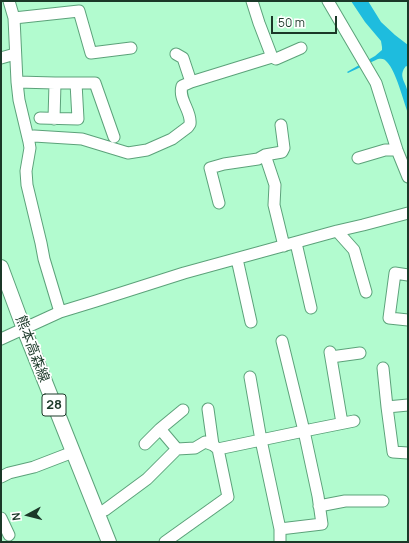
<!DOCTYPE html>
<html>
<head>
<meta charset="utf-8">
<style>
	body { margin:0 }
	#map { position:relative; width:409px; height:543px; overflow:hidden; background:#b2fbcf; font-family:Manrope,sans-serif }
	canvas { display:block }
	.frame { position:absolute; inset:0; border:2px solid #1b3828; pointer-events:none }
	.north { position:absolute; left:8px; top:495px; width:40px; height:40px; -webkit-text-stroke:3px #fff; paint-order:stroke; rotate:263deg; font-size:11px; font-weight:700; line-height:16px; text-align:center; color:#1b3828 }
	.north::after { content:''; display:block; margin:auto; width:14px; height:18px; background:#1b3828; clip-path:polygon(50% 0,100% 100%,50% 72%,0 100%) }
	.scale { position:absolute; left:271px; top:16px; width:66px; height:18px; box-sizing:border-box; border:2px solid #1b3828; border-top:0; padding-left:5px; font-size:12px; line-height:14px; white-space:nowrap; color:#1b3828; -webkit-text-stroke:3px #fff; paint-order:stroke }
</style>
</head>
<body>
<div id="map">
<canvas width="409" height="543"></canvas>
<div class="frame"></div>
<div class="north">N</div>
<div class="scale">50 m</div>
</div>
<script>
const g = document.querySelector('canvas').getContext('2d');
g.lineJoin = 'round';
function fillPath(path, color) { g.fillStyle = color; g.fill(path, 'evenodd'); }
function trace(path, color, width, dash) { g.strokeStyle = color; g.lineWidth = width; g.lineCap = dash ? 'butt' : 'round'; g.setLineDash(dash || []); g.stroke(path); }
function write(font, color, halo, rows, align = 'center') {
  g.font = font + ' Manrope,"Noto Sans JP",sans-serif'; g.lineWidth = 3.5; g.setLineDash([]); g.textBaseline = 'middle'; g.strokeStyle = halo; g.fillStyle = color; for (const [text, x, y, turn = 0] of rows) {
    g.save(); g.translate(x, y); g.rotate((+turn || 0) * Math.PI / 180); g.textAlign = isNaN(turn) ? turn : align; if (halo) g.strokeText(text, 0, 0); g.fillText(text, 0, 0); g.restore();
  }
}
const water = new Path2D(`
	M351,1H368L381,22L395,35L408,45V67L406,66C397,77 407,82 408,94C409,100 408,107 408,113C403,100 396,71 387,62C385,59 382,58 378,59L348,73L347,72L375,56L382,50V47L381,41L365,22Z`);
const minor = new Path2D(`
	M9,1L14,18L17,82L19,100L29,142L30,148L26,171L27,185L41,243L44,259L60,312
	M328,1L376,83L397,150L408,177
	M14,18L79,11L91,53L131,48
	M176,54L183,58L191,82L272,57L259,23L252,1
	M272,57L276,59L301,48
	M1,58L15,54
	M17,82L55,83H95L114,137
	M40,118L78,119L76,83
	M54,119L55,83
	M29,137L34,136L82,139L128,153L147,150L172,139L188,127L190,124C192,111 178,100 182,86L191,82
	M265,155L275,185L274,205L284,246
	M358,158L385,150H397
	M219,203L210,168L224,164L258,159L265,155L282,152L284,148L281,125
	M337,231L354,250L366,292
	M296,243L311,308
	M237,259L251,322
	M408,275L395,273L389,318L408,320
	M1,339L60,312L96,301L184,273L337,231L363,225L408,213
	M330,352L342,423
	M331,357L360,353
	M383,368L387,407L393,452L408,453
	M250,377L261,440L280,529L322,524L318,496L304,431L354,421
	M387,407L408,405
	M208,409L213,445
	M160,429L183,410
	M145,444L160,429L177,449
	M1,477L9,473L34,467L73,452
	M319,506L345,501H383
	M105,510L147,479L177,449L195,448L205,442L213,445L218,449
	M1,518L9,535
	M280,529V542
	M165,542L228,497L218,449L304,431L282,341`);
const major = new Path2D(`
	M1,267L24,329L109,542`);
const shields = [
	[54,405,24]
];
const shieldNames = [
	["28",54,405]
];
const streetNames = [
	["熊本高森線",32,349,69]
];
fillPath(water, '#1ebcde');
trace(minor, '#5ca27a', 13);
trace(major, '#5ca27a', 16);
trace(minor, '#fff', 11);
trace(major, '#fff', 14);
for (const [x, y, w] of shields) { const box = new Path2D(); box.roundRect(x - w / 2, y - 11, w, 22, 3); g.fillStyle = '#fff'; g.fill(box); trace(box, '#1b3828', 1); }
write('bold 13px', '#1b3828', null, shieldNames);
write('14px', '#1b3828', '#fff', streetNames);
</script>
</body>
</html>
